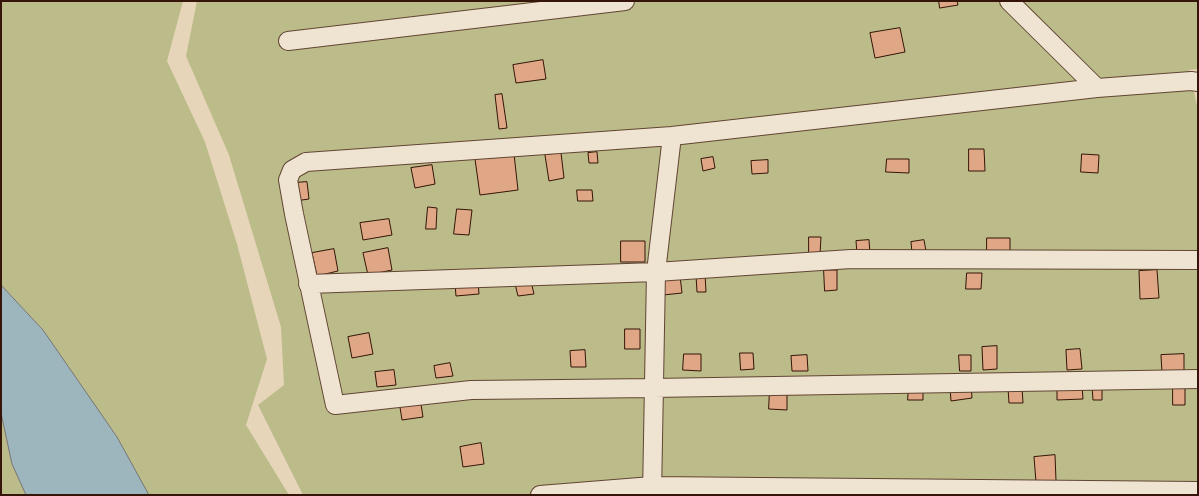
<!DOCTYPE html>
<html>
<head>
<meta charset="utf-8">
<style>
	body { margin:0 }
	#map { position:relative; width:1199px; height:496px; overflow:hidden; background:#e6d5b8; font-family:"EB Garamond",serif }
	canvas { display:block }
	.frame { position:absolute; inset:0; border:2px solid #351507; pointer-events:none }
</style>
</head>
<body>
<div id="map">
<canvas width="1199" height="496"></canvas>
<div class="frame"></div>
</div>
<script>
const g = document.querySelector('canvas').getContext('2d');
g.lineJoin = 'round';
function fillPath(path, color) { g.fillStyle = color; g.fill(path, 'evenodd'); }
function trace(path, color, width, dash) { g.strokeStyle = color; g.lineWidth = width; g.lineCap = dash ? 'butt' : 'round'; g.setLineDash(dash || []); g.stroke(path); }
const green = new Path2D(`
	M1,1H183L167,61L205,142L237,244L267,359L246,425L289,495H149L117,437L43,330L1,285Z
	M197,1H1198V69L1189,70L1198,110V495H303L258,405L284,385L281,327L229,155L186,56Z
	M1,413L12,464L26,495H1Z`);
const water = new Path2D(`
	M1,285L43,330L117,437L149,495H26L12,464L1,413Z`);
const building = new Path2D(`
	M939,1H957L958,5L940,8Z
	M900,28L905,52L875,58L870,33Z
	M543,60L546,79L516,83L513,65Z
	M502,94L507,128L499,129L495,95Z
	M969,149H984L985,171H969Z
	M597,152L598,163H589L588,153Z
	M561,153L564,178L549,181L545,155Z
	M514,154L518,190L480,195L475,159Z
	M1082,154L1099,155L1098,173L1081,172Z
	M713,157L715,168L703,171L701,159Z
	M887,159H909V173L886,172Z
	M768,160V173L752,174L751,161Z
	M432,165L435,184L415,188L411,168Z
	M307,182L309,199L295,201L293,183Z
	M577,190H592L593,201H578Z
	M428,207L437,208L436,229H426Z
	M457,209L472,210L469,235L454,234Z
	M389,219L392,235L363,240L360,223Z
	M809,237H821L820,254H809Z
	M987,238H1010V255H987Z
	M869,240L870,253L857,254L856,241Z
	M924,240L926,251L912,253L911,242Z
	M621,241H645V262H621Z
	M388,248L392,270L368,275L363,253Z
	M334,249L338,271L317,276L312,253Z
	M824,270H837V290L825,291Z
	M1157,270L1159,298L1140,299L1139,271Z
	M967,273H982L981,289H966Z
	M705,274L706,292H697L696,275Z
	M680,276L682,293L663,295L661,278Z
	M530,277L534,294L518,296L514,280Z
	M478,281L479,294L456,296L455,284Z
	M625,329H640V349H625Z
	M369,333L373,354L352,358L348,337Z
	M997,346V369L983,370L982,347Z
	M1080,349L1082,369L1067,370L1066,350Z
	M585,350L586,367H571L570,351Z
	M740,353H753L754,369L741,370Z
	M684,354H701V371L683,370Z
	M1184,354V373H1162L1161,355Z
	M807,355L808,371H792L791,356Z
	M959,355H971V371H960Z
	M450,363L453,376L436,378L434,366Z
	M394,370L396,385L377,387L375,372Z
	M971,384L972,398L951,401L950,387Z
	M1082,385L1083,399L1057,400V387Z
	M1102,385V400H1093L1092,386Z
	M1173,385H1185V405H1173Z
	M909,386H923V400H908Z
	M1022,387L1023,403H1009L1008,388Z
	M770,388L787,389V410L769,409Z
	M420,398L423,417L402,420L399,401Z
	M481,443L484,464L463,467L460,447Z
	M1055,455L1056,481L1036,482L1034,457Z`);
const minor = new Path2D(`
	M1009,1L1097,88
	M288,41L625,1
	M1198,82L1191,81L1097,88L672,136L306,162L292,170L288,180L294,214L335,405L471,390L653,388L1198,379
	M308,284L656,272L851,259L1198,260
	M540,495L652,486L1198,491
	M652,495L656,272L672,136`);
fillPath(green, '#bcbb8a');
fillPath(water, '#9db5bc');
trace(water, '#737574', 1);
fillPath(building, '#dfa785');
trace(building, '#351507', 1);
trace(minor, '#614533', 20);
trace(minor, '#efe4d1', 18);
</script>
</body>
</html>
